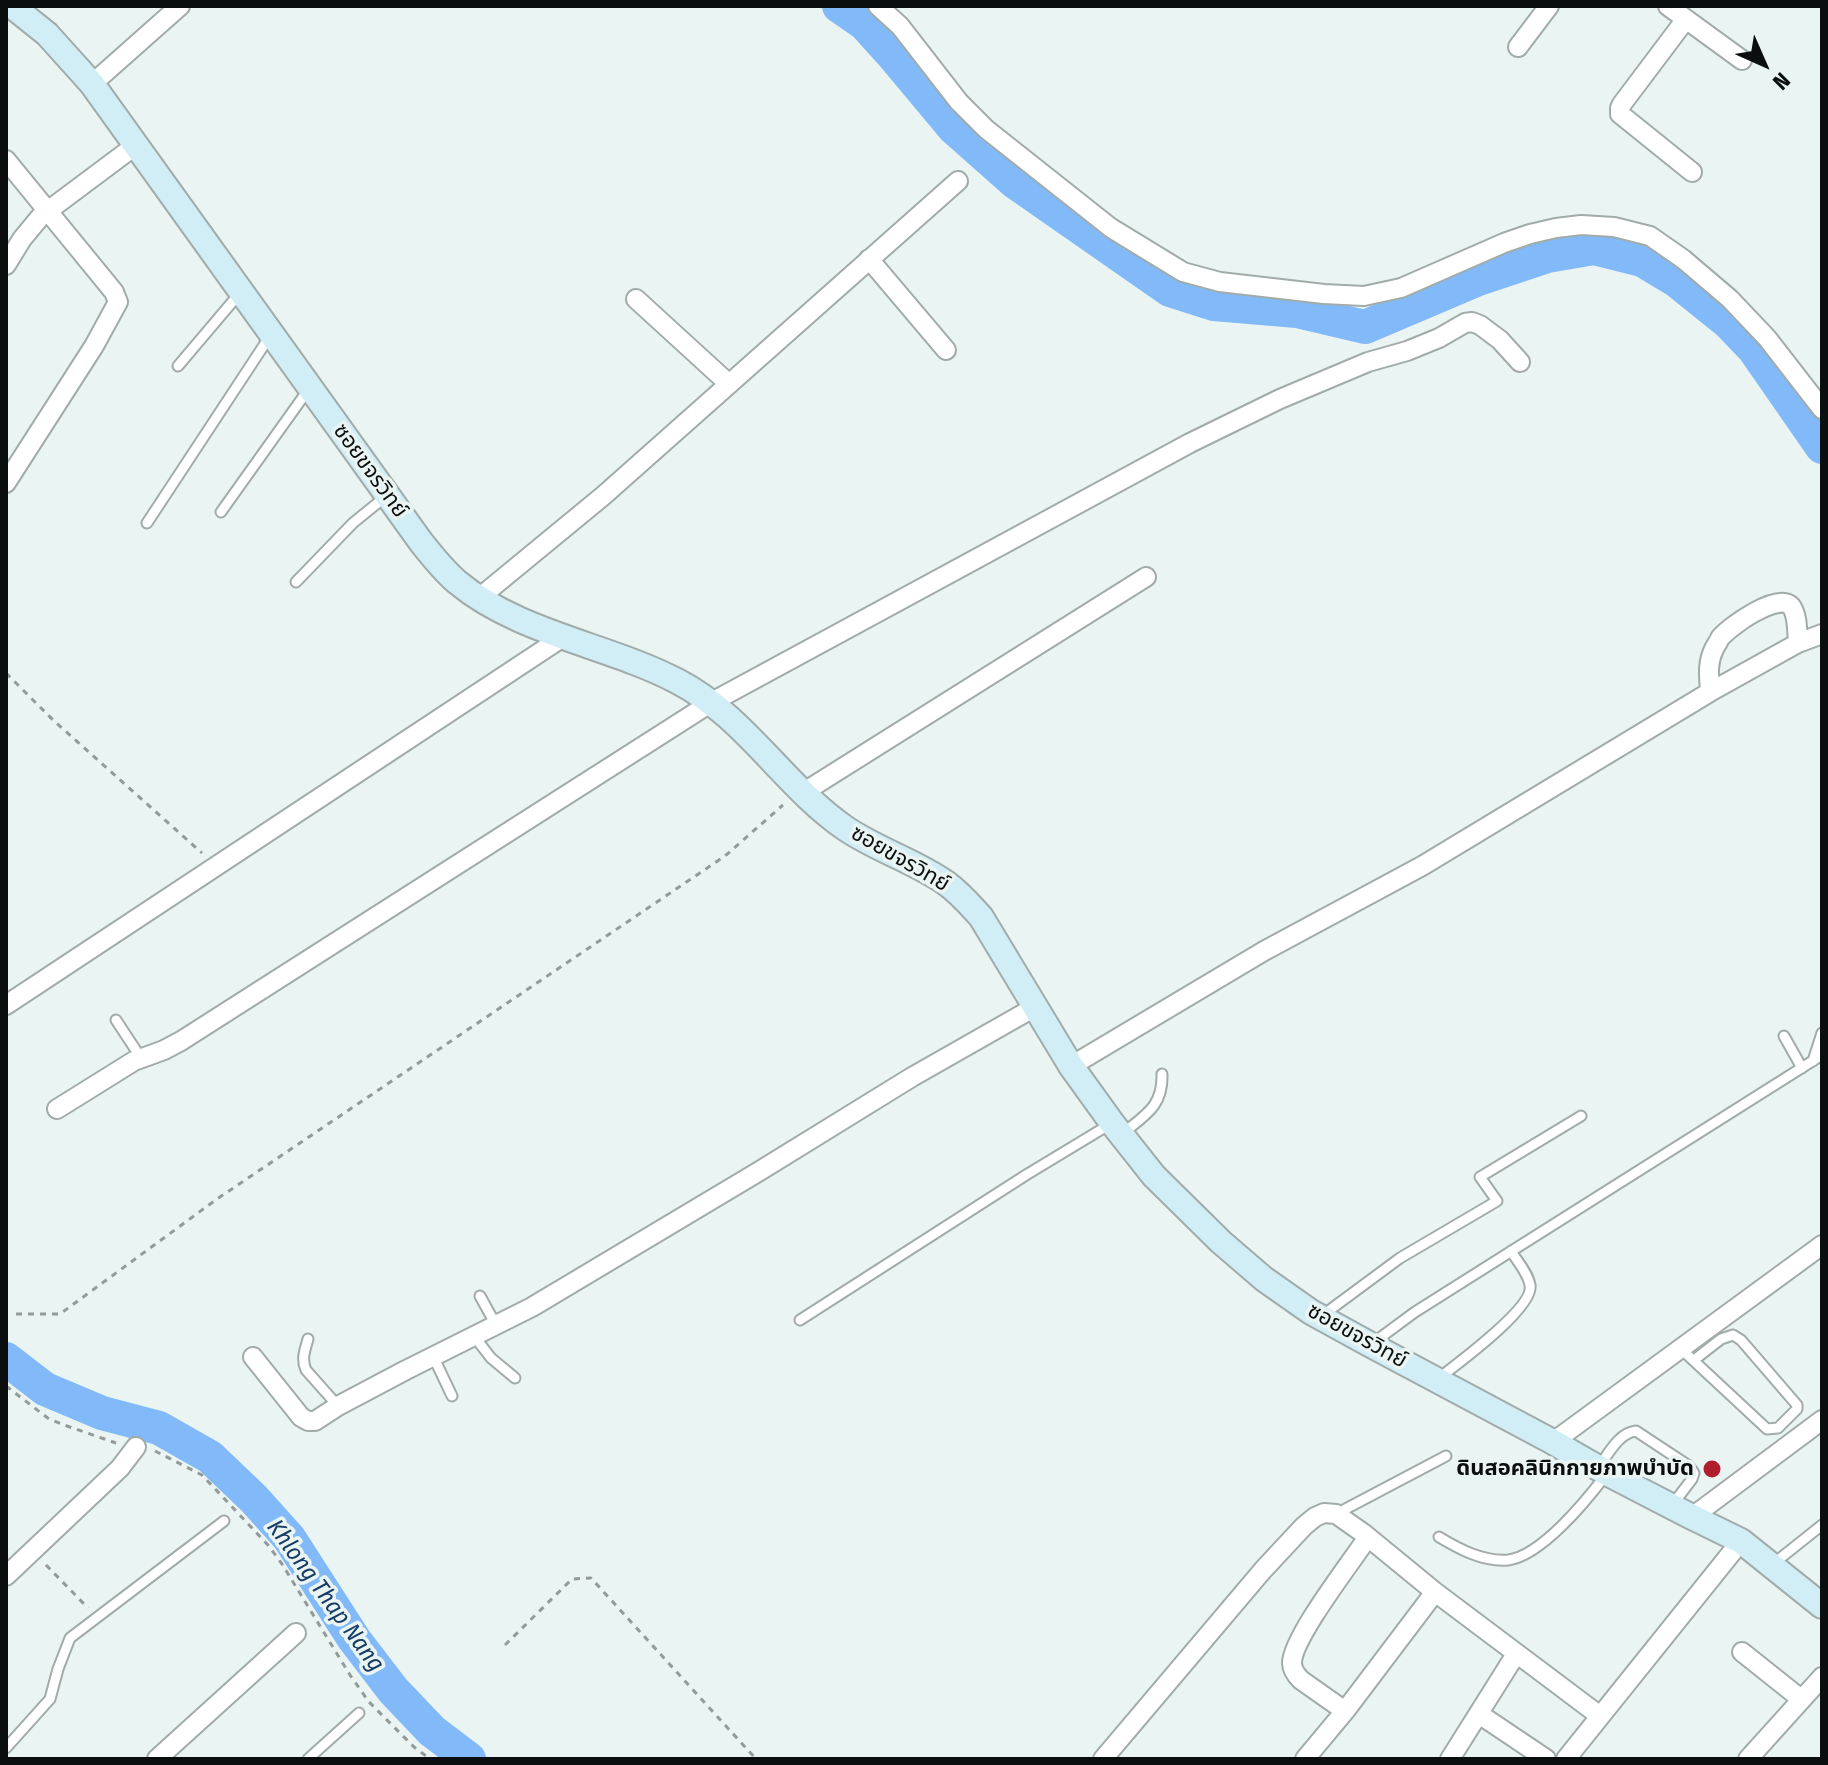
<!DOCTYPE html>
<html>
<head>
<meta charset="utf-8">
<style>
	body { margin:0 }
	#map { position:relative; width:1828px; height:1765px; overflow:hidden; background:#e9f4f3; font-family:"Fira Sans Condensed",sans-serif }
	canvas { display:block }
	.frame { position:absolute; inset:0; border:8px solid #0b0e0e; pointer-events:none }
	.north { position:absolute; left:1724px; top:24px; width:80px; height:80px; -webkit-text-stroke:6px #e9f4f3; paint-order:stroke; rotate:135deg; font-size:22px; font-weight:700; line-height:32px; text-align:center; color:#0b0e0e }
	.north::after { content:''; display:block; margin:auto; width:28px; height:36px; background:#0b0e0e; clip-path:polygon(50% 0,100% 100%,50% 72%,0 100%) }
</style>
</head>
<body>
<div id="map">
<canvas width="1828" height="1765"></canvas>
<div class="frame"></div>
<div class="north">N</div>
</div>
<script>
const g = document.querySelector('canvas').getContext('2d');
g.lineJoin = 'round';
function trace(path, color, width, dash) { g.strokeStyle = color; g.lineWidth = width; g.lineCap = dash ? 'butt' : 'round'; g.setLineDash(dash || []); g.stroke(path); }
function write(font, color, halo, rows, align = 'center') {
  g.font = font + ' "Fira Sans Condensed","Noto Sans Thai",sans-serif'; g.lineWidth = 7; g.setLineDash([]); g.textBaseline = 'middle'; g.strokeStyle = halo; g.fillStyle = color; for (const [text, x, y, turn = 0] of rows) {
    g.save(); g.translate(x, y); g.rotate((+turn || 0) * Math.PI / 180); g.textAlign = isNaN(turn) ? turn : align; if (halo) g.strokeText(text, 0, 0); g.fillText(text, 0, 0); g.restore();
  }
}
const river = new Path2D(`
	M839,6L865,24L893,55L954,128L1015,182L1170,290L1214,304L1297,311L1365,327L1478,279L1547,256L1594,248L1642,260L1677,281L1728,322L1754,349L1822,447
	M6,1359L45,1389L102,1413L159,1428L210,1457L254,1499L289,1538L354,1639L393,1690L432,1731L469,1759`);
const path = new Path2D(`
	M6,673L54,721L202,853
	M16,1314H60L217,1199L725,856L783,805
	M6,1386L49,1419L67,1426L116,1443
	M155,1451L202,1475L268,1545L282,1564L350,1675L369,1702L414,1747L430,1759
	M46,1565L88,1608
	M505,1645L572,1579L591,1578L756,1759`);
const lane = new Path2D(`
	M178,366L239,294
	M221,512L308,390
	M147,523L270,336
	M296,582L353,523L385,497
	M116,1020L141,1058
	M1784,1036L1802,1068
	M1813,1061L1822,1033
	M1122,1134C1145,1115 1163,1107 1162,1074
	M480,1296L496,1325
	M1323,1315L1400,1258L1497,1201L1480,1177L1581,1116
	M800,1320L1026,1175L1112,1123
	M474,1336L491,1358L515,1378
	M308,1339C305,1350 301,1359 306,1370L338,1406
	M1373,1343L1415,1312L1822,1055
	M1680,1348L1767,1429L1778,1428L1797,1409V1405L1741,1340L1733,1335L1721,1339L1694,1360
	M433,1356L452,1396
	M1439,1378C1457,1364 1535,1307 1530,1285C1528,1273 1517,1261 1511,1251
	M1598,1468C1608,1455 1618,1433 1636,1431L1689,1466L1694,1473L1692,1479L1673,1504
	M1336,1514L1446,1456
	M1439,1537C1459,1549 1483,1562 1508,1560C1541,1556 1586,1501 1605,1476
	M1773,1564L1822,1525
	M6,1748L50,1699L58,1669L70,1638L224,1521
	M308,1759L359,1713`);
const street = new Path2D(`
	M878,6L900,26L959,102L986,129L1111,228L1183,272L1220,282L1324,294L1364,296L1401,288L1504,243L1530,234L1556,228L1581,225L1614,227L1650,236L1683,259L1730,299L1767,338L1822,409
	M1668,6L1742,60
	M1686,19L1622,104L1620,108V114L1692,172
	M1518,47L1549,6
	M92,84L180,6
	M6,160L114,292L118,302L94,346L6,483
	M869,259L946,350
	M6,265L22,239L41,216L136,145
	M636,299L729,384
	M479,598L603,496L958,181
	M1710,692C1709,677 1707,663 1714,649C1715,647 1720,639 1720,638C1730,626 1778,592 1791,606C1798,615 1797,633 1798,643
	M804,792L1146,577
	M6,1005L563,637
	M1071,1066L1264,951L1422,866L1710,692L1798,643L1822,634
	M57,1109L134,1061L164,1050L181,1041L712,702L1190,443L1280,399L1368,362L1407,351L1439,338L1465,323L1472,322L1480,325L1500,340L1520,362
	M253,1357L301,1417L308,1421H315L338,1406L406,1370L532,1307L758,1172L912,1077L1035,1007
	M1553,1442L1822,1245
	M1692,1517L1822,1420
	M6,1576L120,1468L136,1447
	M1742,1652L1801,1699
	M1345,1711L1301,1680C1297,1676 1292,1670 1292,1663C1292,1638 1352,1561 1368,1537
	M1479,1714L1546,1759
	M157,1759L296,1633
	M1103,1759L1263,1570L1304,1526L1315,1517L1324,1513L1336,1514L1363,1533L1435,1592L1600,1716
	M1305,1759L1345,1711L1435,1592
	M1450,1759L1516,1654
	M1566,1759L1741,1541
	M1748,1759L1822,1677`);
const secondary = new Path2D(`
	M12,6L47,34L92,84L421,542C432,556 443,570 457,582C518,633 608,645 677,681C745,716 784,786 845,828C877,850 915,861 946,883C960,893 970,905 981,917L1071,1066L1112,1123L1154,1176L1221,1242L1264,1279L1311,1312L1371,1345L1553,1442L1607,1473L1692,1517L1741,1541L1822,1606`);
const markers = [
	[1712,1469,10,"#b01d2f"]
];
const streetNames = [
	["ซอยขจรวิทย์",370,471,54],
	["ซอยขจรวิทย์",900,859,30],
	["ซอยขจรวิทย์",1357,1336,29]
];
const poiNames = [
	["ดินสอคลินิกกายภาพบำบัด",1694,1469]
];
const waterNames = [
	["Khlong Thap Nang",325,1596,54]
];
trace(river, '#81b9f9', 34);
trace(lane, '#a1acaa', 13);
trace(street, '#a1acaa', 22);
trace(secondary, '#a1acaa', 28);
trace(path, '#939a9a', 3, [6, 6]);
trace(lane, '#fff', 9);
trace(street, '#fff', 18);
trace(secondary, '#d1eef6', 24);
for (const [x, y, r, color] of markers) { const dot = new Path2D(); dot.arc(x, y, r, 0, 2 * Math.PI); g.fillStyle = color; g.fill(dot); trace(dot, '#e9f4f3', 3); }
write('22px', '#0b0e0e', '#e9f4f3', streetNames);
write('bold 22px', '#0b0e0e', '#e9f4f3', poiNames, 'right');
write('italic 24px', '#153b64', '#e9f4f3', waterNames);
</script>
</body>
</html>
